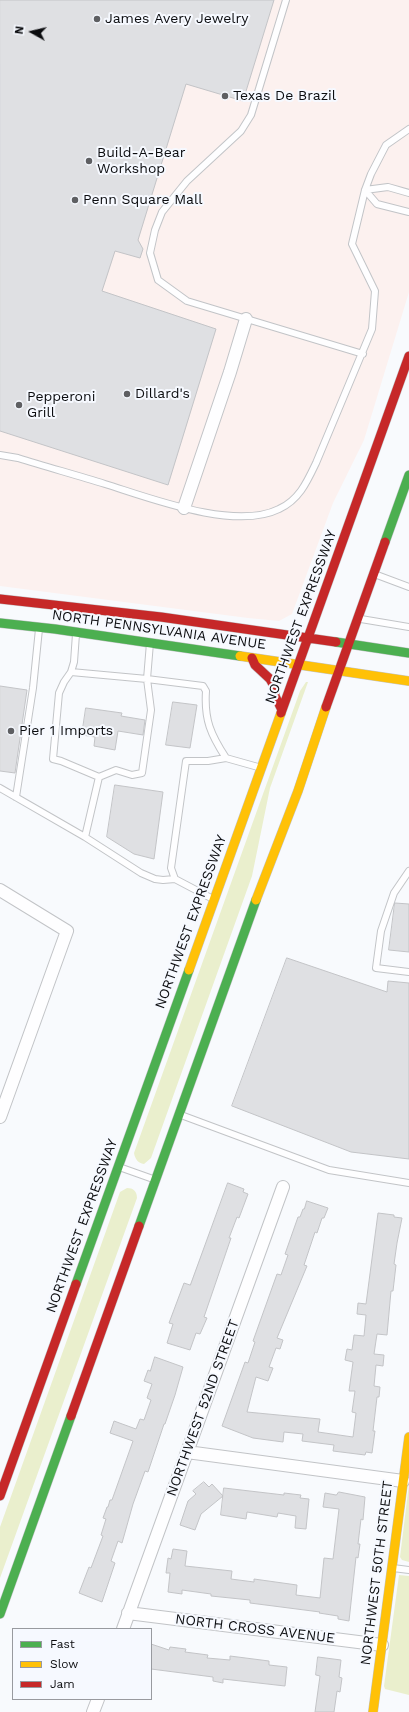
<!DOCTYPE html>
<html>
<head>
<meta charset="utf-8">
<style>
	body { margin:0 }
	#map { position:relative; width:409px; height:1712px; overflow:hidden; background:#f8fafd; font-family:"Work Sans",sans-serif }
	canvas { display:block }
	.legend { position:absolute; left:12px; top:1628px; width:140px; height:72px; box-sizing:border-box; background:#f6f9ff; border:1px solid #989a9f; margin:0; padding:5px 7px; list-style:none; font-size:12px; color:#0b0c0f }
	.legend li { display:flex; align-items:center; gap:8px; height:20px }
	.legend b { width:20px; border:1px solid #989a9f }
	.north { position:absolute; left:12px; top:12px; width:40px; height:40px; -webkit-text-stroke:3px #f6f9ff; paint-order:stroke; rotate:278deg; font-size:11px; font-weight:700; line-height:16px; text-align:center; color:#0b0c0f }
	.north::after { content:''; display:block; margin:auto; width:14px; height:18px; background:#0b0c0f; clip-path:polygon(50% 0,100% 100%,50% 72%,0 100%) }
</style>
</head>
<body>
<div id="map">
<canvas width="409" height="1712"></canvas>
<ul class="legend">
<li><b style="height:5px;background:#4caf50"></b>Fast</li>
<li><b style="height:5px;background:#ffc107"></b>Slow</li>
<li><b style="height:5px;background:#c62828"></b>Jam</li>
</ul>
<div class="north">N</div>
</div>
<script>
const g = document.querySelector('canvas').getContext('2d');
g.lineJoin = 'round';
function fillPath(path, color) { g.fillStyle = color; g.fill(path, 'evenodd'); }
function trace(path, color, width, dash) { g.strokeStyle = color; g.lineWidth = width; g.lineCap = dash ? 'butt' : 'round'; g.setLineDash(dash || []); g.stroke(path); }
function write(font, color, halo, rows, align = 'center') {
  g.font = font + ' "Work Sans",sans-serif'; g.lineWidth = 4; g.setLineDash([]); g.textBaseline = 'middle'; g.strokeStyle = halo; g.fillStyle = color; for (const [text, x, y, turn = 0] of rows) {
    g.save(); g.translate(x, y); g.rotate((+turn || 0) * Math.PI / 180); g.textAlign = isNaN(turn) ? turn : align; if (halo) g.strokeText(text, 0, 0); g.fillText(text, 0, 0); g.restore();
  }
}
const commercial = new Path2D(`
	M0,0H409V292L364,440L333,503L292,614L279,621L248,618L0,586Z`);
const green = new Path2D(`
	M306,682H308L270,788L252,876L151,1158L144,1164C138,1163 135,1159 134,1153L300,691Z
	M127,1188C133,1188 137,1191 137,1198L0,1578V1527L120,1192Z
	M409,1484V1562L402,1560L400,1557Z
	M399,1575L409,1576V1695L385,1689L384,1686Z`);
const building = new Path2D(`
	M0,0H274L243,101L186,84L138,240L143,249L140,258L115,251L102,291L216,329L168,485L0,431Z
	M0,686L27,690L15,773L0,771Z
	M173,702L197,705L190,748L166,745Z
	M86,708L122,713L121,716L145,720L143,735L118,731L115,750L94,746L95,737L82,735Z
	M115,785L163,792L154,859L134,854L107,837Z
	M395,903L409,904V952L389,950Z
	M287,958L387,992L388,981L409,983V1159L351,1152L232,1106Z
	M228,1183L244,1189L243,1192L248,1194L239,1218L237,1217L229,1238H231L204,1317L207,1318L200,1334L196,1333L190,1350L167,1343L173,1324L169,1323L184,1283L190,1285Z
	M307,1201L328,1208L324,1218H322L317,1233L315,1232L304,1265L307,1266L277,1338L283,1340L280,1349L276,1348L269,1367L273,1368L268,1381L256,1377L247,1412L320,1419L318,1432L353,1437L356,1413L352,1412L355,1391H349L353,1362L345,1360L347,1349L352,1350L354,1335L364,1336L366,1315L357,1314L358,1303L366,1304L378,1213L394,1215V1217L402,1218L397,1243L394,1264L396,1265L393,1291H391L387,1335L377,1334L374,1354L384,1355L383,1366L376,1365L374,1386L380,1387L379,1397H377L373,1431H375L372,1453L366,1452L365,1455L333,1451L334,1445L302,1441L303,1434L284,1432L283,1442L253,1438L222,1426L245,1362L248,1363L255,1342L253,1341L277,1274L281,1275L288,1255L285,1254L298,1217H300L303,1209H304Z
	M155,1357L183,1367L175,1395L165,1424H164L148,1472L145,1471L133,1504L122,1543L118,1541L111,1561L115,1563L102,1602L79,1593L89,1567L91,1568L103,1536L101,1535L106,1519L103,1518L107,1507H108L110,1500H112L133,1441L110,1433L114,1421L136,1429L140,1419L144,1420L151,1400L147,1398L152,1384L144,1381L148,1370L150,1371Z
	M204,1482L209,1487L212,1484L223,1496L201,1514L195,1530L180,1525L188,1501L196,1494L193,1491Z
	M224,1488L284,1495V1493L301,1495L300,1498L309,1499L306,1529L295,1528L296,1516L278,1513L277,1517L247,1512L246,1519L221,1515Z
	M339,1492L365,1497L363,1520L361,1519L358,1544H360L358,1558L356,1557L349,1621L338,1619V1616L319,1613L320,1612L250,1603V1600L211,1596V1594L182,1590V1594L168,1592L170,1573H166L168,1558L171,1559L173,1549L187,1551L185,1566L232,1571L231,1579L254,1582V1579L297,1585L296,1595L320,1598L324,1558L333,1559L339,1509L323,1507L325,1493L336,1495Z
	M151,1644L169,1650L170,1647L186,1649L185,1652L208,1655L207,1658L230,1660V1656L269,1661V1665L287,1667L285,1686L223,1679V1683L213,1681V1677L151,1669Z
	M318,1657L341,1660L339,1677L342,1678L340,1692L337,1691L334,1712H315L320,1676L316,1675Z`);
const lane = new Path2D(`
	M286,0L251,115L241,131L187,181L162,212L155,230L150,253L158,280L187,301L363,354
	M365,190L377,204L409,212
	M365,190L388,187L409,193
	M0,455L18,458C47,467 76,475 105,484C150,498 235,531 279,509C299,500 307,482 316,463L372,329L375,291L352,244L365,190L371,174L386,145L409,129
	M377,575L409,587
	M361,619L409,627
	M76,634L74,662L71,672L64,682L59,693L53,759L61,761L99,777L85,837L141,873L155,879L163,880L175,879
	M150,643L147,679L203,686L206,691C204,720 211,735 226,758
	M71,672L147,679L151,710L142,773L132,775L116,770L99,777
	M0,788L85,837
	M16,797L33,688L39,629
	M409,871L394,893L381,931L376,968L409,972
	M211,898L175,879L171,868L186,761H208L226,758L258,767
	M181,1115L329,1170L409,1183
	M122,1168L153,1179
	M393,1568L409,1570`);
const street = new Path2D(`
	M184,508L230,372L246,319
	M0,890L67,931L0,1117
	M187,1452L403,1481
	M128,1613L382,1645
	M123,1629L283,1187
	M93,1712L98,1699`);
const fast = new Path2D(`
	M385,542L409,475
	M0,623L55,629L240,656
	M336,642L409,653
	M139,1226L256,900
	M76,1284L189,970
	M0,1614L71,1416`);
const slow = new Path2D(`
	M240,656L409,681
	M256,900L298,791L326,707
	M189,970L281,713
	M373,1712L409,1437`);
const jam = new Path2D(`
	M0,599L161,617L336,642
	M252,658L255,665L270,679L274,686L275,696L282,710
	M326,707L385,542
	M281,713L409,356
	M71,1416L139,1226
	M0,1496L76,1284`);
const markers = [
	[97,19,4,"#5e5f62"],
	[225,96,4,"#5e5f62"],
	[89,161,4,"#5e5f62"],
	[75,200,4,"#5e5f62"],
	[127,394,4,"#5e5f62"],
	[19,405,4,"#5e5f62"],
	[11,731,4,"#5e5f62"]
];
const poiNames = [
	["James Avery Jewelry",105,19],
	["Texas De Brazil",233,96],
	["Build-A-Bear",97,153],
	["Workshop",97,169],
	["Penn Square Mall",83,200],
	["Dillard's",135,394],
	["Pepperoni",27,397],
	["Grill",27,413],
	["Pier 1 Imports",19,731]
];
const streetNames = [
	["NORTHWEST EXPRESSWAY",301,617,-70],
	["NORTH PENNSYLVANIA AVENUE",159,630,8],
	["NORTHWEST EXPRESSWAY",191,922,-70],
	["NORTHWEST EXPRESSWAY",82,1226,-70],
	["NORTHWEST 52ND STREET",203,1408,-70],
	["NORTHWEST 50TH STREET",377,1573,-83],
	["NORTH CROSS AVENUE",255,1629,7]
];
fillPath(commercial, '#fcf1ef');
fillPath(green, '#eaefcd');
fillPath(building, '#dfe0e3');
trace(building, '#c3c4c7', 1);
trace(lane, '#c2c4c7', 8);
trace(street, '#c2c4c7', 14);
trace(fast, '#c2c4c7', 10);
trace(slow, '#c2c4c7', 10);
trace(jam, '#c2c4c7', 10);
trace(lane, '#fefeff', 6);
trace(street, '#fefeff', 12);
trace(fast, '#4caf50', 9);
trace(slow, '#ffc107', 9);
trace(jam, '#c62828', 9);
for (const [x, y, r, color] of markers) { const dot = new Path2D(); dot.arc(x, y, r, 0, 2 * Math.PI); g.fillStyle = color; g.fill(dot); trace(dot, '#f6f9ff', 1.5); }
write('14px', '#0b0c0f', '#f6f9ff', poiNames, 'left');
write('14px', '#0b0c0f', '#f6f9ff', streetNames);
</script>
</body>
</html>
